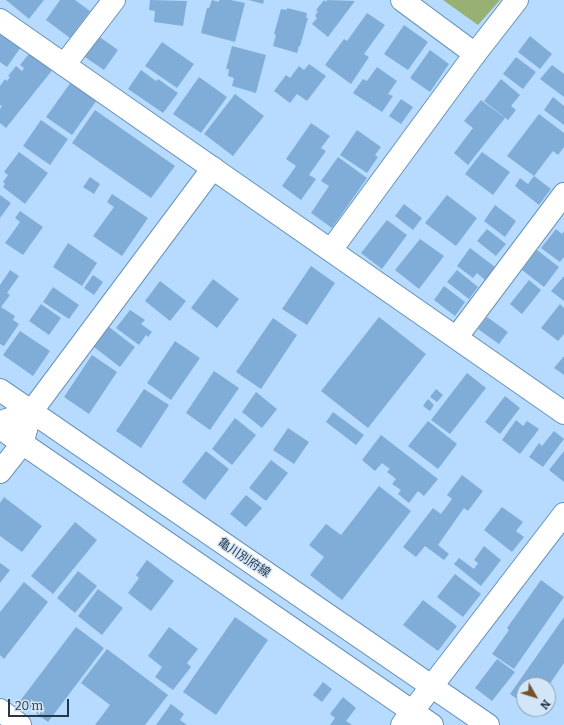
<!DOCTYPE html>
<html>
<head>
<meta charset="utf-8">
<style>
	body { margin:0 }
	#map { position:relative; width:564px; height:725px; overflow:hidden; background:#b6dbfe; font-family:Bitter,serif }
	canvas { display:block }
	.north { position:absolute; left:516px; top:677px; width:40px; height:40px; box-sizing:border-box; background:#d3e6f7; border:1px solid #8da0b1; border-radius:50%; rotate:129deg; font-size:11px; font-weight:700; line-height:16px; text-align:center; color:#253849 }
	.north::after { content:''; display:block; margin:auto; width:14px; height:18px; background:#76522c; clip-path:polygon(50% 0,100% 100%,50% 72%,0 100%) }
	.scale { position:absolute; left:8px; top:699px; width:61px; height:18px; box-sizing:border-box; border:2px solid #253849; border-top:0; padding-left:5px; font-size:12px; line-height:14px; white-space:nowrap; color:#253849; -webkit-text-stroke:3px #d3e6f7; paint-order:stroke }
</style>
</head>
<body>
<div id="map">
<canvas width="564" height="725"></canvas>
<div class="north">N</div>
<div class="scale">20 m</div>
</div>
<script>
const g = document.querySelector('canvas').getContext('2d');
g.lineJoin = 'round';
function fillPath(path, color) { g.fillStyle = color; g.fill(path, 'evenodd'); }
function trace(path, color, width, dash) { g.strokeStyle = color; g.lineWidth = width; g.lineCap = dash ? 'butt' : 'round'; g.setLineDash(dash || []); g.stroke(path); }
function write(font, color, halo, rows, align = 'center') {
  g.font = font + ' Bitter,"Noto Sans JP",serif'; g.lineWidth = 3; g.setLineDash([]); g.textBaseline = 'middle'; g.strokeStyle = halo; g.fillStyle = color; for (const [text, x, y, turn = 0] of rows) {
    g.save(); g.translate(x, y); g.rotate((+turn || 0) * Math.PI / 180); g.textAlign = isNaN(turn) ? turn : align; if (halo) g.strokeText(text, 0, 0); g.fillText(text, 0, 0); g.restore();
  }
}
const green = new Path2D(`
	M443,0H500L478,25Z`);
const building = new Path2D(`
	M6,0H44L29,19Z
	M60,0H75L90,11L70,38L46,20Z
	M150,0L187,1L183,26L154,22L155,11L149,10Z
	M212,0L219,2V0H231L245,3L235,42L201,33L207,8H209Z
	M249,0H264L263,4Z
	M324,0L326,2L327,0L355,1L328,37L312,24L317,18L315,16L318,11L316,10Z
	M287,8L307,13L306,18H308L300,46H299L297,53L273,46L276,35L274,34L281,9L287,10Z
	M367,13L385,25L364,54L369,57L351,84L325,65L344,39L347,41Z
	M404,25L428,42L408,70L384,54Z
	M0,28L23,44L7,67L0,62Z
	M94,33L118,50L104,70L79,53Z
	M530,36L552,54L540,69L518,52Z
	M162,42L194,64L177,88L145,66Z
	M232,46L266,55L256,93L232,86L234,78L228,76L229,69H226Z
	M32,50L54,68L6,128L0,123V109L2,106L0,105V86L5,79L7,81L10,77L8,76L16,66L22,71L24,68L20,65Z
	M430,50L449,64L430,92L410,78Z
	M516,57L536,72L523,89L503,74Z
	M309,64L326,76L307,101L297,94L290,103L274,91L286,75L290,78L299,66L304,70Z
	M552,65L564,74V97L540,79Z
	M377,67L397,81L388,94L393,96L382,112L353,93L363,79L367,81Z
	M141,70L156,81L158,79L178,93L163,113L128,89Z
	M199,77L227,97L201,133L173,114Z
	M501,79L520,95L511,106L516,110L508,120L484,101Z
	M71,82L97,100L72,135L46,117Z
	M235,94L264,116L233,156L204,134Z
	M553,97L564,106V125L544,110Z
	M401,99L413,107L401,124L389,116Z
	M481,100L505,118L468,165L454,153L473,128L464,121Z
	M95,110L175,166L151,198L72,143Z
	M539,114L564,133V147L558,155L553,151L534,176L551,189L539,205L515,186L520,178L528,184L534,176L507,156Z
	M41,120L68,139L50,165L23,146Z
	M311,123L330,136L321,148L326,151L309,175L316,179L301,200L282,186L296,166L286,159Z
	M357,130L381,147L375,155L378,157L367,173L340,155Z
	M19,152L48,173L25,204L3,187L5,184L3,182L8,175L4,172Z
	M482,152L510,172L493,195L465,174Z
	M338,157L367,178L332,228L311,213L329,186L321,181Z
	M90,177L100,184L94,194L83,187Z
	M112,194L148,218L122,256L93,236L114,207L107,202Z
	M0,195L11,203L0,218Z
	M447,195L477,218L456,246L425,223Z
	M404,204L422,218L413,230L395,216Z
	M495,205L516,221L505,237L484,221Z
	M20,211L43,227L23,255L5,243L20,222L15,218Z
	M387,220L407,235L382,269L361,253Z
	M487,229L506,244L496,256L477,241Z
	M556,229L562,234L564,231V257L560,262L541,248Z
	M420,239L444,256L419,289L395,270Z
	M68,243L97,263L82,286L53,267Z
	M470,248L495,267L485,280L477,273L473,278L457,266Z
	M537,250L559,267L544,287L522,270Z
	M311,266L335,283L307,325L282,309Z
	M10,270L19,276L7,293L10,295L1,307L15,316L13,320L19,324L4,346L0,344V285Z
	M457,270L478,287L469,299L447,282Z
	M93,275L103,282L94,295L84,288Z
	M564,276V301L551,291Z
	M213,279L239,299L217,328L191,308Z
	M529,280L541,290L522,314L510,304Z
	M160,281L186,301L170,321L145,301Z
	M444,286L465,302L455,316L434,300Z
	M53,287L79,305L69,319L43,302Z
	M41,304L61,318L49,335L29,321Z
	M560,304L564,308V334L558,341L541,328Z
	M130,310L145,320L141,324L152,332L148,337L146,335L139,345L116,328Z
	M379,317L426,354L368,428L321,391Z
	M487,317L508,332L499,344L478,329Z
	M273,318L297,335L261,389L236,372Z
	M109,327L135,347L120,367L94,347Z
	M20,331L50,351L33,376L3,355Z
	M175,341L200,358L171,400L147,383Z
	M92,355L117,372L89,414L64,397Z
	M564,356V375L554,368Z
	M214,371L239,388L210,430L186,413Z
	M467,373L486,388L450,434L431,420Z
	M144,389L169,405L141,448L116,431Z
	M436,389L443,395L437,402L430,397Z
	M256,392L277,409L262,428L242,412Z
	M505,396L520,408L500,434L485,422Z
	M428,399L434,405L430,411L423,406Z
	M333,412L364,435L356,445L326,422Z
	M235,418L256,435L232,465L212,449Z
	M516,420L523,426L527,421L539,429L520,454L502,440Z
	M428,421L457,444L438,469L408,446Z
	M288,428L309,442L294,464L273,450Z
	M554,431L564,439L543,467L529,457L539,443L542,446Z
	M381,435L438,479L424,496L418,491L409,503L398,494L401,490L392,484L396,479L387,472L390,469L382,463L375,471L362,460Z
	M206,451L229,469L205,500L182,482Z
	M564,451V482L549,470Z
	M271,460L288,473L266,501L249,488Z
	M462,475L483,491L468,511L464,508L438,545L449,554L444,560L425,546L416,557L403,547L433,508L441,514L452,499L447,495Z
	M379,486L411,511L342,600L310,575L324,557L309,545L326,524L341,535Z
	M246,495L262,508L246,527L230,514Z
	M4,497L42,526L22,552L0,536V503Z
	M502,507L523,522L516,531L524,537L512,552L484,530Z
	M75,522L97,540L53,594L31,576Z
	M484,546L501,560L481,586L454,564L459,558L474,569L478,563L474,560Z
	M147,560L174,581L151,611L128,593L139,578L136,575Z
	M0,563L10,570L0,583Z
	M78,571L97,586L75,613L57,598Z
	M455,574L481,594L463,617L437,597Z
	M541,580L564,597L514,669L492,654L509,630L507,628Z
	M24,582L48,602L4,659L0,655V612Z
	M98,589L123,608L102,635L78,616Z
	M423,600L457,626L438,651L403,625Z
	M235,617L268,640L216,715L183,692Z
	M564,617V663L549,685H524V704L510,694Z
	M76,627L104,648L48,722L20,701Z
	M169,627L198,649L187,663L191,667L173,690L155,677L162,667L148,656Z
	M107,649L168,695L145,725H95L110,705L81,683Z
	M497,659L515,672L492,701L475,688Z
	M323,682L332,689L322,702L313,695Z
	M343,697L356,708L346,721L352,725H330L335,718L330,714Z
	M171,704L184,714L180,720L187,725H156Z`);
const street = new Path2D(`
	M402,0L475,54
	M0,20L564,413
	M64,65L114,0
	M456,338L564,194
	M0,422L31,412
	M0,472L22,444L31,412
	M402,725L564,514`);
const secondary = new Path2D(`
	M331,250L475,54L517,0
	M0,390L488,725
	M31,412L213,168
	M0,428L432,725
	M0,710L20,725`);
const streetNames = [
	["亀川別府線",244,558,34]
];
fillPath(green, '#97b074');
fillPath(building, '#80add7');
trace(street, '#6793bb', 24);
trace(secondary, '#6793bb', 24);
trace(street, '#fff', 22);
trace(secondary, '#fff', 22);
write('12px', '#253849', '#d3e6f7', streetNames);
</script>
</body>
</html>
